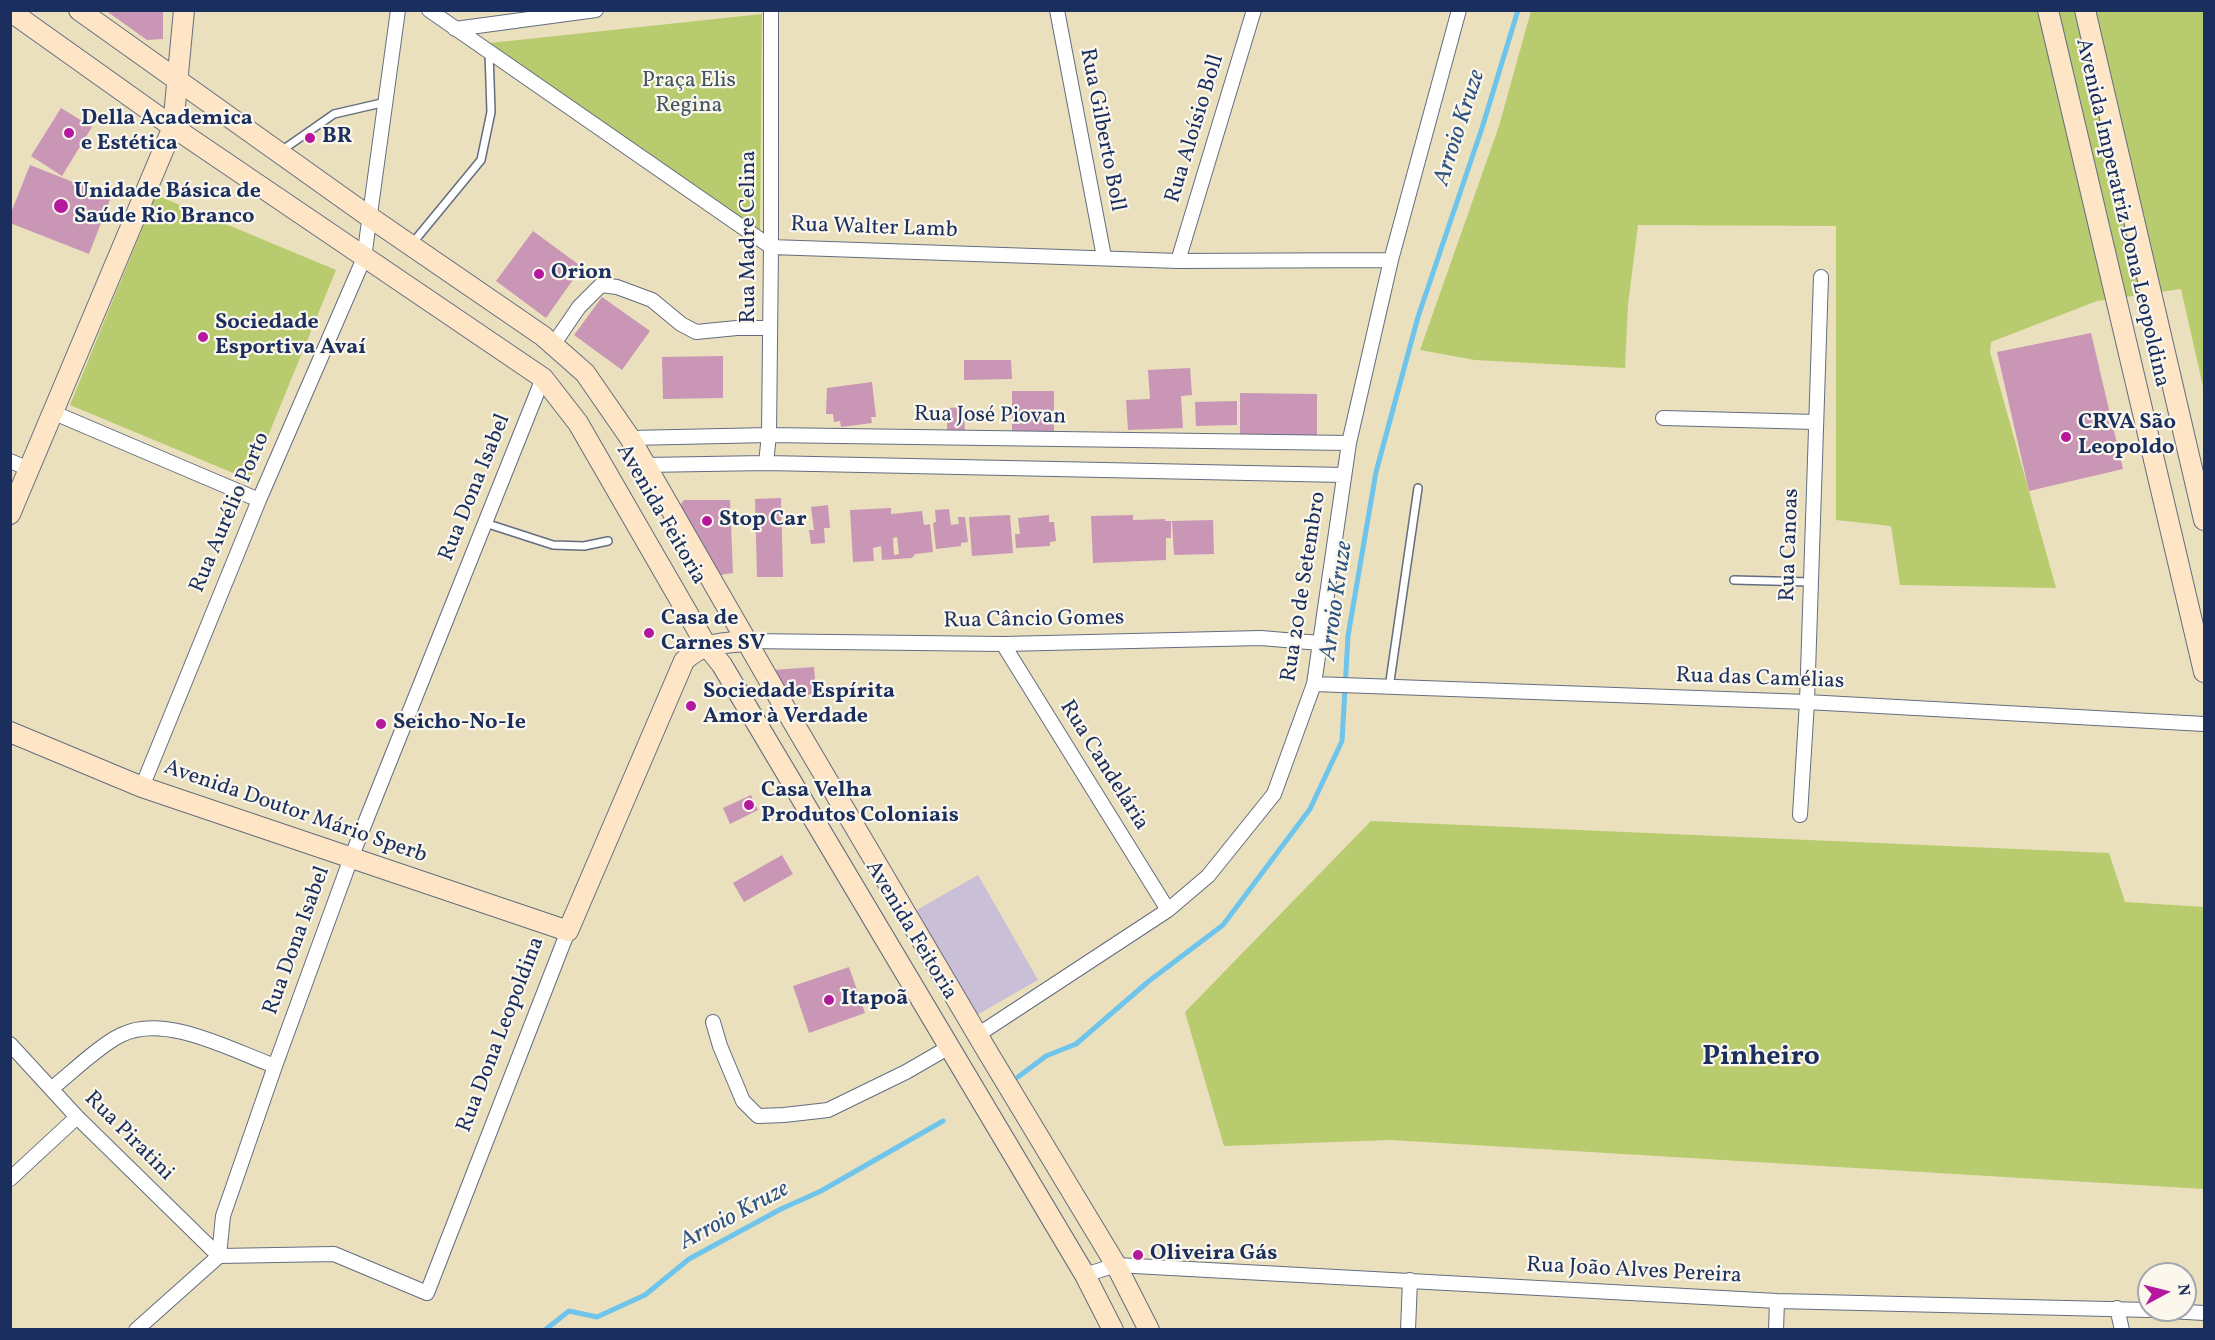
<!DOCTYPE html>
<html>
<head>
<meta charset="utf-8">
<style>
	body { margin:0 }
	#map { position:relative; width:2215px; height:1340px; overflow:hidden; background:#eae0bd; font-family:Vollkorn,serif }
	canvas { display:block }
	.frame { position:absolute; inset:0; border:12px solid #1b2f5e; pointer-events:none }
	.north { position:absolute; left:2137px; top:1262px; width:60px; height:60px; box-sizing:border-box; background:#fbf7ec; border:2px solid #a1a7b3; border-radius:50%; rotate:83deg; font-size:16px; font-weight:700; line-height:24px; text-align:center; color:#1b2f5e }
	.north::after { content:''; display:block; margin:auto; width:21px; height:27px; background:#b5179e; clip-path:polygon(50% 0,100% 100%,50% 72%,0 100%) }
</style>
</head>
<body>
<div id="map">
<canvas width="2215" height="1340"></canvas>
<div class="frame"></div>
<div class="north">N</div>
</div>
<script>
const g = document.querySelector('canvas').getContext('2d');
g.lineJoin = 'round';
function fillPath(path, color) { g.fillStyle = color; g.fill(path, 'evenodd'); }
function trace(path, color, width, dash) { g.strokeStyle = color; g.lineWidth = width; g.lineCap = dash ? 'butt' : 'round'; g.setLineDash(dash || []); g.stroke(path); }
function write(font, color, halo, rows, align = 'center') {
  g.font = font + ' Vollkorn,serif'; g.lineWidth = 4.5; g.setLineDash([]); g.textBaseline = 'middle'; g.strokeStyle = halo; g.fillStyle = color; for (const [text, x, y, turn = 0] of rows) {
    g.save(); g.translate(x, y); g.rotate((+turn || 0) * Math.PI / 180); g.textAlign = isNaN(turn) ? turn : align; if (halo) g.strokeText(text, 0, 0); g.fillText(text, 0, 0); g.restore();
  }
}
const industrial = new Path2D(`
	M978,875L1038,980L975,1016L915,911Z`);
const green = new Path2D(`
	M1531,11H2204V391L2181,289L2097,301L1991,342L1990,352L2056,588L1900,585L1891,526L1836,520V226L1638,225L1628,305L1625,368L1475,360L1420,350L1499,126Z
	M762,14L760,234L490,43Z
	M156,195L336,270L250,480L70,405Z
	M1371,821L2109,853L2125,902L2204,907V1189L1391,1140L1224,1146L1185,1012Z`);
const stream = new Path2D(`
	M1018,1077L1046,1056L1076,1044L1149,981L1223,925L1310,809L1342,741L1348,636L1376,472L1418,317L1482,128L1518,10
	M545,1330L569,1311L597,1317L645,1295L689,1259L781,1209L821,1191L943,1121`);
const building = new Path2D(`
	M105,10H163V39L147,40Z
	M61,108L92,127L62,176L31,156Z
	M30,165L111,197L89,254L10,223V215Z
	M533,231L582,267L546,318L496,281Z
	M602,297L650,331L622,370L574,335Z
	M2091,333L2123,469L2029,491L1997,352Z
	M723,356V398L663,399L662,357Z
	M964,360H1011L1012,379L964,380Z
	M1190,368L1192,395L1181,396L1183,428L1128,430L1126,400L1150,399L1148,370Z
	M872,382L876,417H871L872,423L841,427L840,421L834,422L833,414H826L827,388Z
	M1012,391H1054V433H1012Z
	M1240,393L1317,394V438L1240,437Z
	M1237,401V425L1196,426L1195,402Z
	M964,407L965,434L947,435V408Z
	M781,498L783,577H757L755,499Z
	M684,500H730L733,573L714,576L676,510Z
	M828,505L830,528H824L825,543L811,544L809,530H814L811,507Z
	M891,508V514L922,511L924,525L930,524L933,552L915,554L912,558L882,560L881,546L873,548L874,561L853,562L850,510ZM897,537L899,554L894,555L893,538Z
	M949,509L951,525L959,524L958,517H965L968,542L961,543V546L936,549L933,523L936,522L935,510Z
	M1010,515L1013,553L972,556L969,517Z
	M1049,515V522H1054L1056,541L1050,542V546L1016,548L1015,534H1020L1018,518Z
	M1133,515V520L1165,519V521H1171V538H1166V560L1093,563L1091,516Z
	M1213,520L1214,554L1174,555L1172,521Z
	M814,667L816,694L789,697L773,670Z
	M751,795L758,810L730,824L723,808Z
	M782,855L793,874L744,902L733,883Z
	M849,967L865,1013L809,1033L793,986Z`);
const lane = new Path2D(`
	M281,151L334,114L386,102
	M411,245L481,160L491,112L489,52
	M485,523L553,545L584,546L608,541
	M1734,580L1811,582
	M1389,688L1418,488`);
const street = new Path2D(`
	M429,10L771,247L1178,261L1391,260
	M1057,10L1104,257
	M455,29L596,10
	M1178,261L1254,10
	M553,345L579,307L601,285L617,287L652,300L681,324L696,332L737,328H770
	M52,412L259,500
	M1663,418L1816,422
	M630,438L769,435L1349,443
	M10,461L29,469
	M766,463L769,435L771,247V10
	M644,465L766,463L1344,475
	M747,641L1003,644L1261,638L1320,643
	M1003,644L1168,910
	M1314,684L1807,702L2204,724
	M142,787L259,500L364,258L398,10
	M1800,815L1807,702L1821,277
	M713,1022L720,1046L743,1101L758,1116L784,1115L828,1110L906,1072L951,1046
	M979,1034L1168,910L1208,876L1274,794L1314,684L1349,443L1391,260L1459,10
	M10,1044L77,1117L219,1256
	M51,1089C70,1074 100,1045 121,1035C165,1013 231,1050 275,1066
	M10,1179L77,1117
	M219,1256L223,1216L275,1066L351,858L543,378
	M219,1256L334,1254L427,1293L568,931
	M1085,1275L1116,1265L1777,1301L2149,1310
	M2117,1308L2122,1330
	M2152,1310L2204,1313
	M136,1330L219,1256
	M1408,1330L1410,1280
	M1776,1330L1777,1301`);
const secondary = new Path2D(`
	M79,10L371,218L543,336L585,373L630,438L793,722L987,1051L1116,1265L1149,1330
	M2048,10L2204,672
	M2085,10L2204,520
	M10,11L173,127L543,378L578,423L706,645L722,665L1085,1275L1113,1330
	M10,514L173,127L184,10
	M10,732L142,787L568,931L684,661C701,643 723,643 747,641`);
const markers = [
	[69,133,6,"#b5179e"],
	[310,138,6,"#b5179e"],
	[61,206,8,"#b5179e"],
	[539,274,6,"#b5179e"],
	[203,337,6,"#b5179e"],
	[2066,437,6,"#b5179e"],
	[707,521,6,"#b5179e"],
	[649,633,6,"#b5179e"],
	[691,706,6,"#b5179e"],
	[381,724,6,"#b5179e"],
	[749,805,6,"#b5179e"],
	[829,1000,6,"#b5179e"],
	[1138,1255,6,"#b5179e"]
];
const parkNames = [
	["Praça Elis",689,82],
	["Regina",689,107]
];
const poiNames = [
	["Della Academica",81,120],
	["e Estética",81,145],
	["BR",322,138],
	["Unidade Básica de",74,193],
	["Saúde Rio Branco",74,218],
	["Orion",551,274],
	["Sociedade",215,324],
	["Esportiva Avaí",215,349],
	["CRVA São",2078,424],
	["Leopoldo",2078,449],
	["Stop Car",719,521],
	["Casa de",661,620],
	["Carnes SV",661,645],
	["Sociedade Espírita",703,693],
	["Amor à Verdade",703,718],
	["Seicho-No-Ie",393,724],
	["Casa Velha",761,792],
	["Produtos Coloniais",761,817],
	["Itapoã",841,1000],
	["Oliveira Gás",1150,1255]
];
const streetNames = [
	["Rua Aloísio Boll",1196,129,-73],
	["Rua Gilberto Boll",1101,130,79],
	["Avenida Imperatriz Dona Leopoldina",2121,213,77],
	["Rua Walter Lamb",874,229,2],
	["Rua Madre Celina",750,237,-90],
	["Rua José Piovan",990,417,1],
	["Rua Dona Isabel",476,488,-68],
	["Rua Aurélio Porto",231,513,-67],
	["Avenida Feitoria",660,515,60],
	["Rua Canoas",1791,545,-88],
	["Rua 20 de Setembro",1305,587,-81],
	["Rua Câncio Gomes",1034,621,-1],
	["Rua das Camélias",1760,680,2],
	["Rua Candelária",1103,766,58],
	["Avenida Doutor Mário Sperb",295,813,19],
	["Avenida Feitoria",910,931,59],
	["Rua Dona Isabel",298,941,-70],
	["Rua Dona Leopoldina",502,1035,-69],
	["Rua Piratini",128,1137,45],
	["Rua João Alves Pereira",1634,1272,3]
];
const waterNames = [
	["Arroio Kruze",1461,128,-72],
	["Arroio Kruze",1338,601,-82],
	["Arroio Kruze",735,1217,-28]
];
const districtNames = [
	["Pinheiro",1761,1059]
];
fillPath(industrial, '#c9bfd7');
fillPath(green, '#b8cb6e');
trace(stream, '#6ec4eb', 5);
fillPath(building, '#c997b5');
trace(lane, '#636d7f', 10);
trace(street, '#636d7f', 16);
trace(secondary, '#636d7f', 22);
trace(lane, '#fff', 7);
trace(street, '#fff', 14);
trace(secondary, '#fde5c5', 20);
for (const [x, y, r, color] of markers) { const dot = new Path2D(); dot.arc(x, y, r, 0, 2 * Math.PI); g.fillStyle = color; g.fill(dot); trace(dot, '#fbf7ec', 2); }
write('22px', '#425662', '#fbf7ec', parkNames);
write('bold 22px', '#1b2f5e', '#fbf7ec', poiNames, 'left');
write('22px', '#1b2f5e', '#fbf7ec', streetNames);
write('italic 24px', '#305481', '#fbf7ec', waterNames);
write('bold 28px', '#1b2f5e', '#fbf7ec', districtNames);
</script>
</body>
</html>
